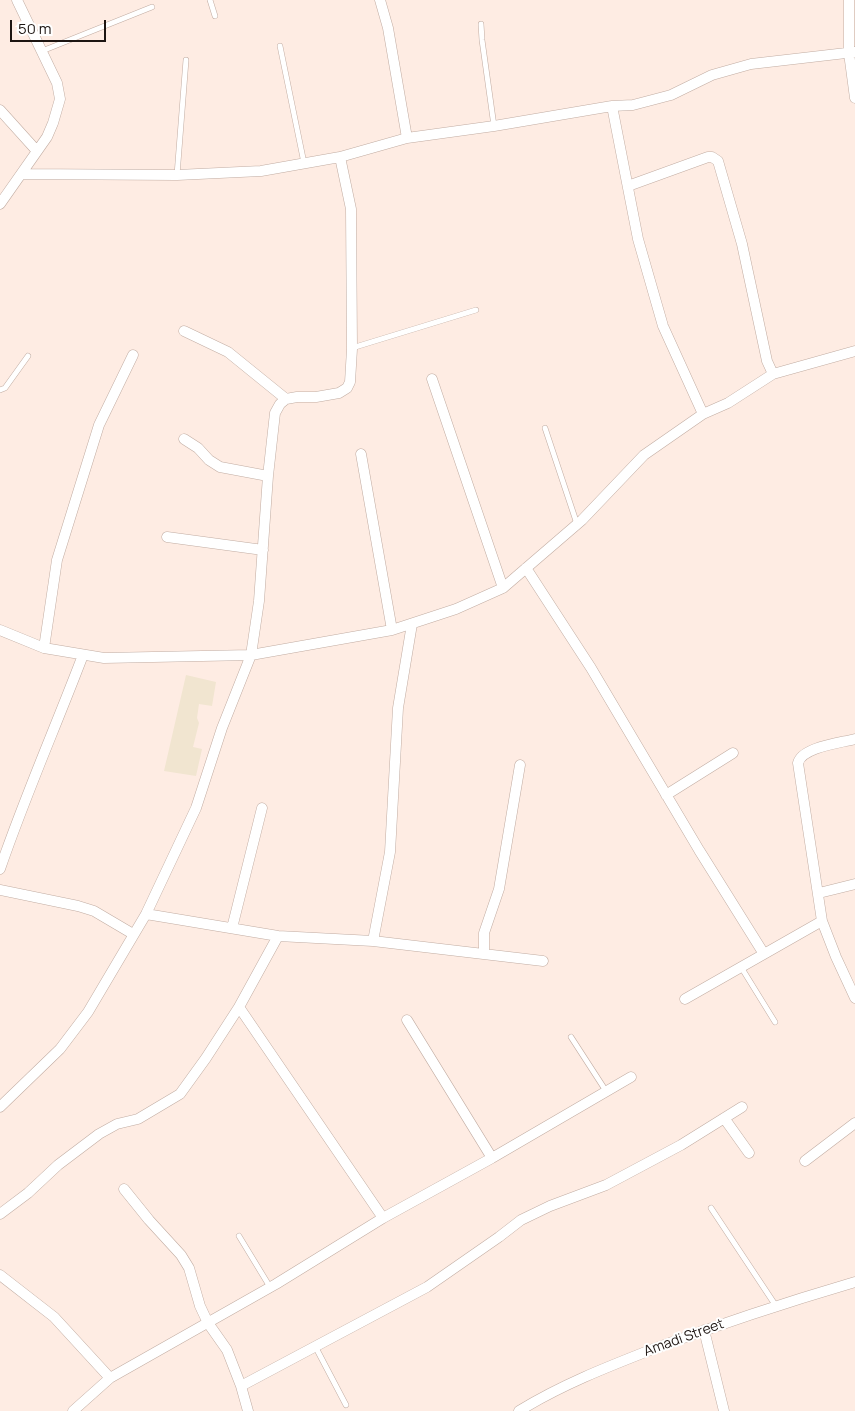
<!DOCTYPE html>
<html>
<head>
<meta charset="utf-8">
<style>
	body { margin:0 }
	#map { position:relative; width:855px; height:1411px; overflow:hidden; background:#feece3; font-family:Manrope,sans-serif }
	canvas { display:block }
	.scale { position:absolute; left:10px; top:20px; width:96px; height:22px; box-sizing:border-box; border:2px solid #1d1512; border-top:0; padding-left:6px; font-size:15px; line-height:18px; white-space:nowrap; color:#1d1512; -webkit-text-stroke:4px #fff; paint-order:stroke }
</style>
</head>
<body>
<div id="map">
<canvas width="855" height="1411"></canvas>
<div class="scale">50 m</div>
</div>
<script>
const g = document.querySelector('canvas').getContext('2d');
g.lineJoin = 'round';
function fillPath(path, color) { g.fillStyle = color; g.fill(path, 'evenodd'); }
function trace(path, color, width, dash) { g.strokeStyle = color; g.lineWidth = width; g.lineCap = dash ? 'butt' : 'round'; g.setLineDash(dash || []); g.stroke(path); }
function write(font, color, halo, rows, align = 'center') {
  g.font = font + ' Manrope,sans-serif'; g.lineWidth = 4; g.setLineDash([]); g.textBaseline = 'middle'; g.strokeStyle = halo; g.fillStyle = color; for (const [text, x, y, turn = 0] of rows) {
    g.save(); g.translate(x, y); g.rotate((+turn || 0) * Math.PI / 180); g.textAlign = isNaN(turn) ? turn : align; if (halo) g.strokeText(text, 0, 0); g.fillText(text, 0, 0); g.restore();
  }
}
const commercial = new Path2D(`
	M186,675L216,682L212,706L199,704L197,718L199,723L193,747L202,749L196,776L164,771Z`);
const service = new Path2D(`
	M210,0L215,16
	M481,24L482,40L494,126
	M280,46L304,163
	M42,51L152,7
	M177,175L186,60
	M352,348L476,310
	M0,390L5,388L28,356
	M545,428L577,524
	M741,967L775,1022
	M571,1037L606,1091
	M711,1208L776,1306
	M239,1236L270,1287
	M315,1346L346,1405`);
const minor = new Path2D(`
	M380,0L388,28L407,138
	M849,0V53L855,98
	M612,106L638,239L663,326L703,414
	M0,110L36,150
	M21,174L177,175L261,171L340,157L407,138L494,126L612,106L633,105L671,95L712,75L751,64L855,52
	M628,186L708,157H712L718,161L742,244L767,361L773,374
	M0,204L47,137L53,123L60,99L57,83L17,0
	M184,331L228,352L286,399
	M432,379L503,588
	M184,439L198,448L209,460L220,467L268,476
	M361,454L392,630
	M167,537L263,550
	M526,568L591,668L699,850L764,954
	M0,630L44,648L104,658L251,655L392,630L456,609L503,588L582,520L644,455L703,414L728,403L773,374L855,351
	M44,648L57,560L99,425L133,355
	M855,739C840,743 802,747 798,763L822,921L836,957L855,998
	M666,795L733,753
	M0,869C25,796 56,726 83,655
	M0,890L78,906L94,911L133,934
	M819,893L855,884
	M146,914L278,936L373,941L543,961
	M232,928L262,808
	M373,941L390,852L398,708L412,624
	M484,954V933L499,889L520,765
	M685,999L822,921
	M239,1007L383,1218
	M407,1020L492,1158
	M0,1107L60,1049L88,1012L146,914L196,808L222,728L251,655L259,601L268,476L275,413L280,404L286,399L297,397H316L339,393L347,388L350,382L352,349L351,209L340,157
	M724,1118L749,1153
	M805,1161L855,1123
	M124,1189L149,1220L181,1255L189,1268L200,1306L208,1323L227,1350L241,1386L248,1411
	M0,1214L28,1193L58,1165L99,1134L117,1124L138,1119L180,1094L206,1058L239,1007L278,936
	M0,1275L54,1317L110,1378
	M704,1330L724,1411
	M241,1386L427,1287L499,1237L521,1220L550,1206L606,1185L681,1145L742,1107
	M73,1411L110,1378L276,1284L383,1218L492,1158L631,1077
	M519,1411C561,1385 607,1367 653,1349C720,1324 787,1302 855,1282`);
const streetNames = [
	["Amadi Street",684,1338,-20]
];
fillPath(commercial, '#f1e5d0');
trace(service, '#c1aca2', 6);
trace(minor, '#c1aca2', 11);
trace(service, '#fff', 5);
trace(minor, '#fff', 10);
write('14px', '#1d1512', '#fff', streetNames);
</script>
</body>
</html>
